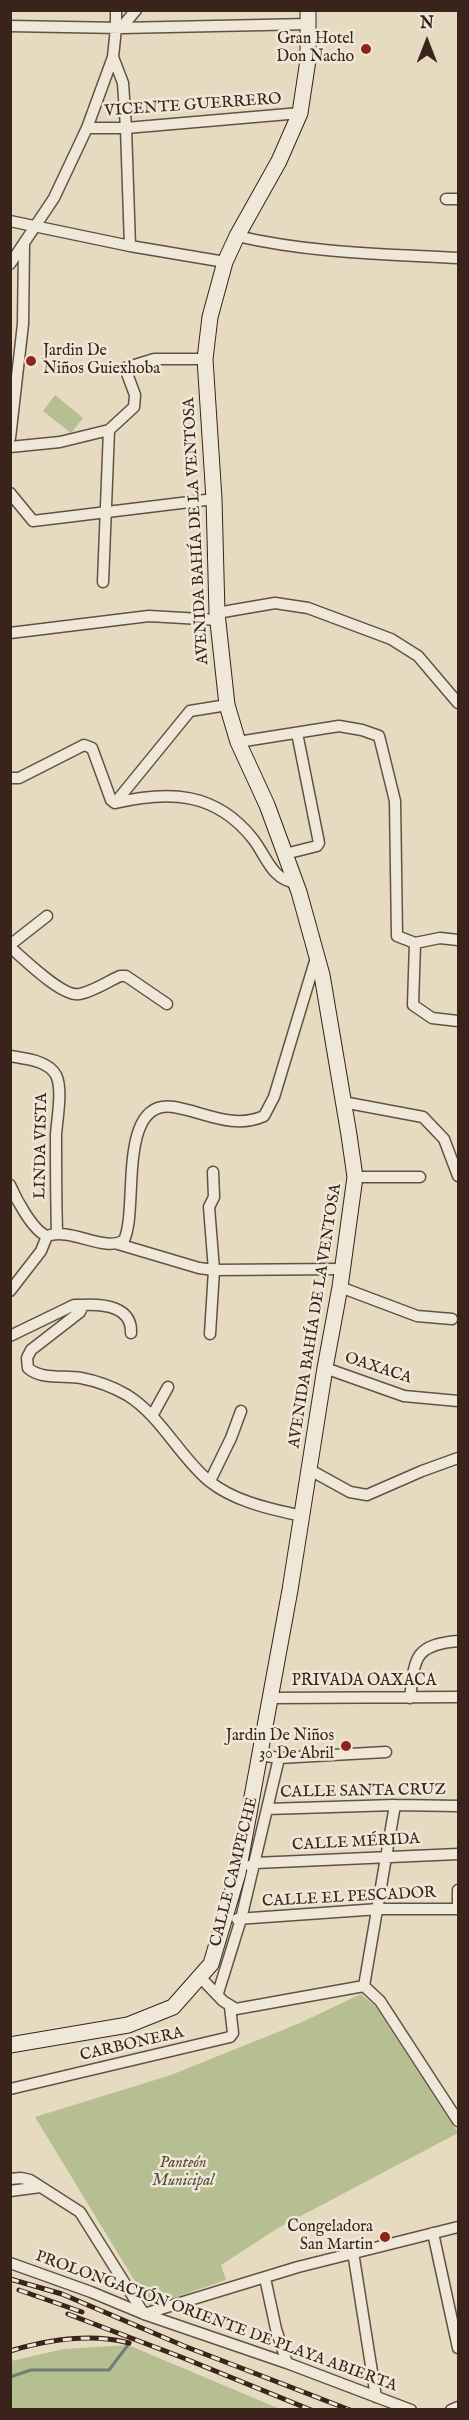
<!DOCTYPE html>
<html>
<head>
<meta charset="utf-8">
<style>
	body { margin:0 }
	#map { position:relative; width:469px; height:2420px; overflow:hidden; background:#e6dac1; font-family:"IM FELL English",serif }
	canvas { display:block }
	.frame { position:absolute; inset:0; border:12px solid #39231a; pointer-events:none }
	.north { position:absolute; left:397px; top:12px; width:60px; height:60px; -webkit-text-stroke:4px #efe7d7; paint-order:stroke; rotate:0deg; font-size:16px; font-weight:700; line-height:24px; text-align:center; color:#39231a }
	.north::after { content:''; display:block; margin:auto; width:21px; height:27px; background:#39231a; clip-path:polygon(50% 0,100% 100%,50% 72%,0 100%) }
</style>
</head>
<body>
<div id="map">
<canvas width="469" height="2420"></canvas>
<div class="frame"></div>
<div class="north">N</div>
</div>
<script>
const g = document.querySelector('canvas').getContext('2d');
g.lineJoin = 'round';
function fillPath(path, color) { g.fillStyle = color; g.fill(path, 'evenodd'); }
function trace(path, color, width, dash) { g.strokeStyle = color; g.lineWidth = width; g.lineCap = dash ? 'butt' : 'round'; g.setLineDash(dash || []); g.stroke(path); }
function write(font, color, halo, rows, align = 'center') {
  g.font = font + ' "IM FELL English",serif'; g.lineWidth = 5; g.setLineDash([]); g.textBaseline = 'middle'; g.strokeStyle = halo; g.fillStyle = color; for (const [text, x, y, turn = 0] of rows) {
    g.save(); g.translate(x, y); g.rotate((+turn || 0) * Math.PI / 180); g.textAlign = isNaN(turn) ? turn : align; if (halo) g.strokeText(text, 0, 0); g.fillText(text, 0, 0); g.restore();
  }
}
const green = new Path2D(`
	M55,395L83,418L71,433L43,411Z
	M361,1994L375,2006L458,2133L278,2228L221,2265L226,2280L150,2306L35,2117L171,2075L300,2023Z
	M128,2345L280,2409H11V2361L64,2349Z`);
const stream = new Path2D(`
	M10,2377L31,2370H109L128,2345`);
const street = new Path2D(`
	M10,26L121,28L309,24
	M121,28L136,10
	M113,57L123,83L126,128L130,246
	M87,128H126L300,113
	M446,199H458
	M10,221L130,246L225,262
	M237,236C309,253 384,254 458,258
	M10,264L54,198L87,128L113,57L116,28V10
	M10,438L23,324L24,245
	M10,447L60,442L109,430
	M10,493L33,521L214,499
	M103,582L109,430L134,407L135,395L125,368L154,359H205
	M217,613L275,603L308,608L391,639L418,656L458,703
	M10,633L149,616L218,620
	M238,742L339,726L362,730L379,736L395,801L397,936L415,943L440,938L458,940
	M10,778H19L84,745L92,748L111,800L115,803
	M115,803C169,790 216,792 253,839C267,857 271,879 296,883
	M115,803L190,711L227,705
	M285,854L317,846L319,843L297,733
	M415,943L413,1005L432,1018L458,1021
	M10,945L47,916
	M10,947C24,959 63,998 80,994C94,991 107,982 120,976H126L167,1004
	M10,1056C26,1059 47,1060 56,1075C63,1089 57,1119 56,1135C56,1167 56,1200 57,1232
	M343,1102L423,1117L444,1139L458,1176
	M355,1177H420
	M10,1185C16,1199 33,1231 47,1236C71,1227 105,1253 124,1240C139,1210 116,1098 174,1107C204,1112 233,1130 264,1116L274,1097L316,958
	M118,1244L199,1268L214,1270L341,1269
	M340,1287L417,1316L452,1319
	M10,1291L41,1251L47,1236
	M83,1305C105,1304 132,1307 131,1333
	M210,1334L214,1270L209,1207L214,1197L213,1172
	M10,1336L74,1305H83L80,1312L31,1350L27,1358L28,1368C41,1380 64,1375 81,1378C97,1381 113,1387 127,1395C161,1416 179,1456 209,1481C235,1502 271,1509 302,1516
	M325,1368L404,1396L458,1401
	M152,1416L168,1387
	M310,1470L350,1492L367,1495L422,1471L458,1458
	M210,1481L231,1438L241,1411
	M270,1698L458,1697
	M410,1698C415,1659 413,1645 458,1641
	M260,1755L279,1758L386,1752
	M267,1809L395,1805L458,1806
	M250,1866L255,1863L458,1854
	M458,1909V1890
	M237,1919L379,1909H458
	M200,1977L223,2001L236,2009L364,1986
	M364,1986L395,1805
	M364,1986L380,2001L458,2121
	M218,1993L241,1919L279,1758
	M10,2089L230,2037L233,2033L230,2007
	M10,2179L21,2178L30,2180L80,2212L144,2314
	M10,2191L40,2187
	M433,2233L458,2348
	M353,2252L376,2397
	M10,2263L91,2292L144,2314L287,2363L411,2410
	M265,2278L276,2329L287,2363
	M144,2314L298,2267L458,2227
	M451,2410L458,2407`);
const secondary = new Path2D(`
	M10,2045L128,2025L173,2007L211,1964L238,1873L290,1590L325,1368L340,1287L355,1177L349,1135L322,975L299,892L267,805L238,742L227,705L217,613L214,499L205,359L210,317L225,262L237,236L279,161L300,113L308,60V10`);
const rail = new Path2D(`
	M10,2279L62,2294L184,2346L350,2410
	M19,2290L82,2312
	M68,2314L181,2357L311,2410
	M10,2351C47,2340 91,2333 129,2343`);
const markers = [
	[366,49,6,"#8f2418"],
	[31,361,6,"#8f2418"],
	[346,1746,6,"#8f2418"],
	[385,2237,6,"#8f2418"]
];
const poiNames = [
	["Gran Hotel",354,40],
	["Don Nacho",354,58],
	["Jardin De",43,352,"left"],
	["Niños Guiexhoba",43,370,"left"],
	["Jardin De Niños",334,1737],
	["30 De Abril",334,1755],
	["Congeladora",373,2228],
	["San Martin",373,2246]
];
const streetNames = [
	["VICENTE GUERRERO",193,106,-4],
	["AVENIDA BAHÍA DE LA VENTOSA",197,531,-93],
	["LINDA VISTA",42,1146,-89],
	["AVENIDA BAHÍA DE LA VENTOSA",316,1316,-81],
	["OAXACA",378,1369,18],
	["PRIVADA OAXACA",364,1682],
	["CALLE SANTA CRUZ",363,1792,-1],
	["CALLE MÉRIDA",356,1843,-3],
	["CALLE CAMPECHE",235,1872,-76],
	["CALLE EL PESCADOR",349,1898,-3],
	["CARBONERA",132,2045,-13],
	["PROLONGACIÓN ORIENTE DE PLAYA ABIERTA",216,2322,20]
];
const parkNames = [
	["Panteón",183,2164],
	["Municipal",183,2182]
];
fillPath(green, '#b6bf92');
trace(stream, '#717e75', 3);
trace(street, '#645144', 13);
trace(secondary, '#39231a', 17);
trace(street, '#efe7d7', 10);
trace(secondary, '#efe7d7', 15);
trace(rail, '#39231a', 5);
trace(rail, '#efe7d7', 3, [9]);
for (const [x, y, r, color] of markers) { const dot = new Path2D(); dot.arc(x, y, r, 0, 2 * Math.PI); g.fillStyle = color; g.fill(dot); trace(dot, '#efe7d7', 2); }
write('16px', '#39231a', '#efe7d7', poiNames, 'right');
write('16px', '#39231a', '#efe7d7', streetNames);
write('italic 16px', '#584a38', '#efe7d7', parkNames);
</script>
</body>
</html>
